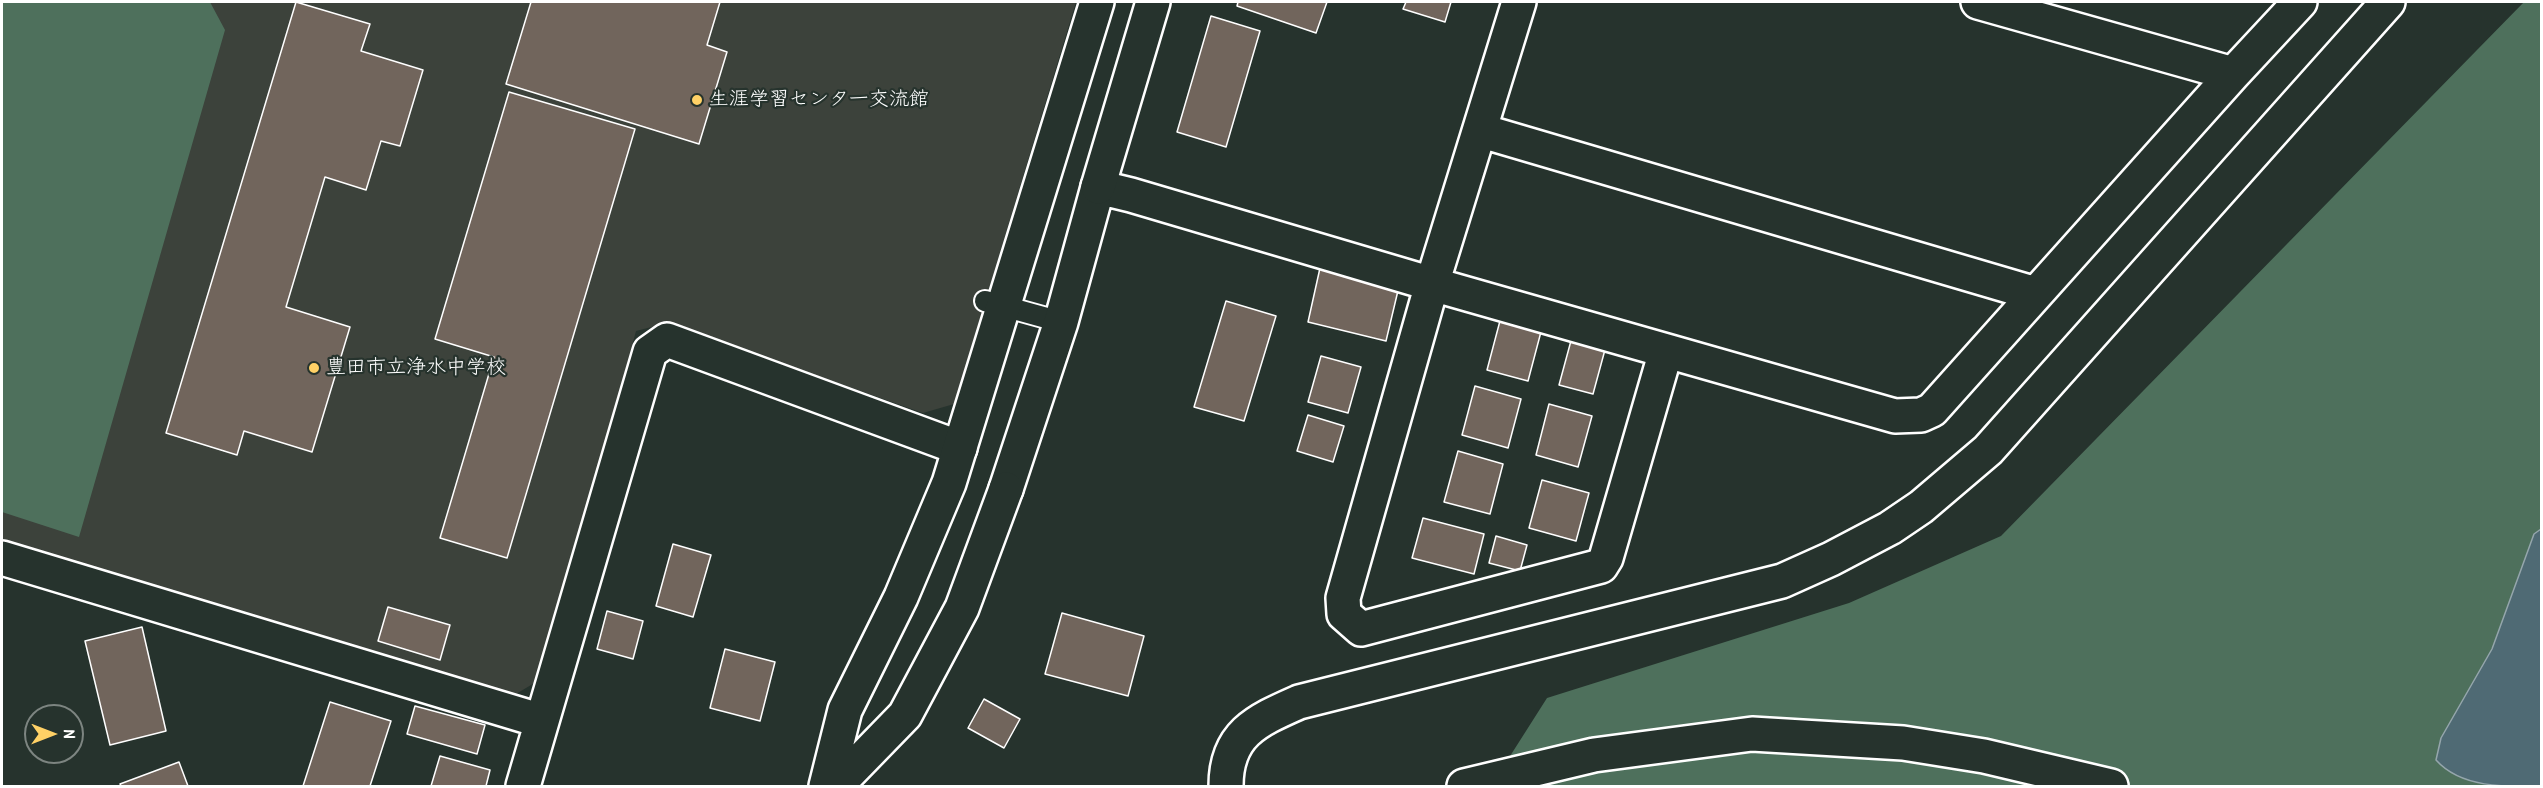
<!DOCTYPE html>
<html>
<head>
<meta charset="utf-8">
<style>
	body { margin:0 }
	#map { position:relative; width:2543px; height:788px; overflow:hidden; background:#26332d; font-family:"Patrick Hand",sans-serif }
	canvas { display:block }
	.frame { position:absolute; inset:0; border:3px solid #fff; pointer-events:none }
	.north { position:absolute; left:24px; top:704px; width:60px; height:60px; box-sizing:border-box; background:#26332d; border:2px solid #7d8581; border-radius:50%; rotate:90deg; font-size:16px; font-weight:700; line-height:24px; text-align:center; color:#fff }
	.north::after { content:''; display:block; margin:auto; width:21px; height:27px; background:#ffd166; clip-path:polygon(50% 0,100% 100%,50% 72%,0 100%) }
</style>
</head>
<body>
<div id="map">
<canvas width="2543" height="788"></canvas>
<div class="frame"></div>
<div class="north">N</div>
</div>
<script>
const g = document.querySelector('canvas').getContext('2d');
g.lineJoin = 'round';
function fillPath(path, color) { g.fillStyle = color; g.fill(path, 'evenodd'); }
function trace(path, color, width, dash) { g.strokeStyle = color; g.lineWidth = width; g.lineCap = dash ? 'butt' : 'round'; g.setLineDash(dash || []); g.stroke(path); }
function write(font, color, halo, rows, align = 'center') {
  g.font = font + ' "Patrick Hand","Klee One",sans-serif'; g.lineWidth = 4.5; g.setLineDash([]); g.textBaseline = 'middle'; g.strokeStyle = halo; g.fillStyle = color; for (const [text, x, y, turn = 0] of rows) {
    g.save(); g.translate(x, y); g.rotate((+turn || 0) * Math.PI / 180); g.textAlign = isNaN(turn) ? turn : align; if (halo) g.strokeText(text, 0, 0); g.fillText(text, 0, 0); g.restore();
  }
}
const built = new Path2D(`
	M2,2H1076L954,404L923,413L667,323L636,331L541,679L511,697L2,539Z`);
const green = new Path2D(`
	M2,2H210L225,30L79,537L2,512Z
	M2524,2H2541V786H1491L1547,698L1849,603L2001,536Z`);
const water = new Path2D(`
	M2541,529V786C2505,787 2461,788 2436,760L2441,738L2492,649L2534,534Z`);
const building = new Path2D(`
	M296,2L370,24L361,51L423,70L400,146L381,141L366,190L325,177L286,307L350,327L312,452L244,431L237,455L166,433Z
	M531,2H720L707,45L727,52L699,144L506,84Z
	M1238,2H1327L1316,33L1237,6Z
	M1406,2H1451L1445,22L1403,9Z
	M1211,16L1260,31L1226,147L1177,132Z
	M509,92L635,129L507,558L440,538L494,357L435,339Z
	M1322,259L1401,278L1386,341L1308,322Z
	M1226,301L1276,316L1244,421L1194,407Z
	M1501,317L1542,328L1528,381L1487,370Z
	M1572,337L1606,346L1593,394L1559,385Z
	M1321,356L1361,367L1348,413L1308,402Z
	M1475,386L1521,399L1508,448L1462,435Z
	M1549,404L1592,416L1578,467L1536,455Z
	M1308,415L1344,426L1333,462L1297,451Z
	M1458,451L1503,464L1490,514L1444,502Z
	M1542,480L1589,493L1576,541L1529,528Z
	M1423,518L1484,534L1474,574L1412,558Z
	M1496,536L1527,545L1520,571L1489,563Z
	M673,544L711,555L693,617L656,606Z
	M388,607L450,625L440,660L378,641Z
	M607,611L643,621L633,659L597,649Z
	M1062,613L1144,636L1128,696L1045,674Z
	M142,627L166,731L110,745L85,641Z
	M725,649L775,662L760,721L710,708Z
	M984,699L1020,719L1004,748L968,728Z
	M330,702L391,721L370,786H303Z
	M415,706L485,725L477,754L407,734Z
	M440,756L490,770L486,786H431Z
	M179,762L188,786H121L120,784Z`);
const lane = new Path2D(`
	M985,301L1061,322`);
const street = new Path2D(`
	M1978,2L2233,74L2300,2
	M1482,131L2036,294
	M1666,351L1606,558L1601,566L1361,629L1344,614L1343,598L1432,284L1895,416L1921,415L1932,410L2233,74
	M1006,489L1061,322L1098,187L1131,195L1432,284L1519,2
	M2,558L542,721
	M523,786L650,352L667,340L960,448`);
const secondary = new Path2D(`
	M1098,187L1153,2
	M826,786L845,710L901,597L949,483L1097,2
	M836,786L905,715L962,608L1006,489
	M1226,786C1226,734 1256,721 1299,702L1782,581L1831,559L1890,528L1921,507L1988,450L2388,2
	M1464,786L1594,755L1752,734L1903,743L1984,756L2111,786`);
const markers = [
	[697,100,6,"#ffd166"],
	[314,368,6,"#ffd166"]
];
const poiNames = [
	["生涯学習センタ一交流館",709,100],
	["豊田市立浄水中学校",326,368]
];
fillPath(built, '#3c423b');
fillPath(green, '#4e705c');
fillPath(water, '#4f6a74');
trace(water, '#95a6ac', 1.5);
fillPath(building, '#71655c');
trace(building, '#fff', 1.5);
trace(lane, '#fff', 24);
trace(street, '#fff', 38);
trace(secondary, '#fff', 38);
trace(lane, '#26332d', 20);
trace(street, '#26332d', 33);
trace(secondary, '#26332d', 33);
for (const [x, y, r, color] of markers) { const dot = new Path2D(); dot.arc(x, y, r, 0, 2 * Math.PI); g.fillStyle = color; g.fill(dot); trace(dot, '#26332d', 2); }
write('20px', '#fff', '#26332d', poiNames, 'left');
</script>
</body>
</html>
